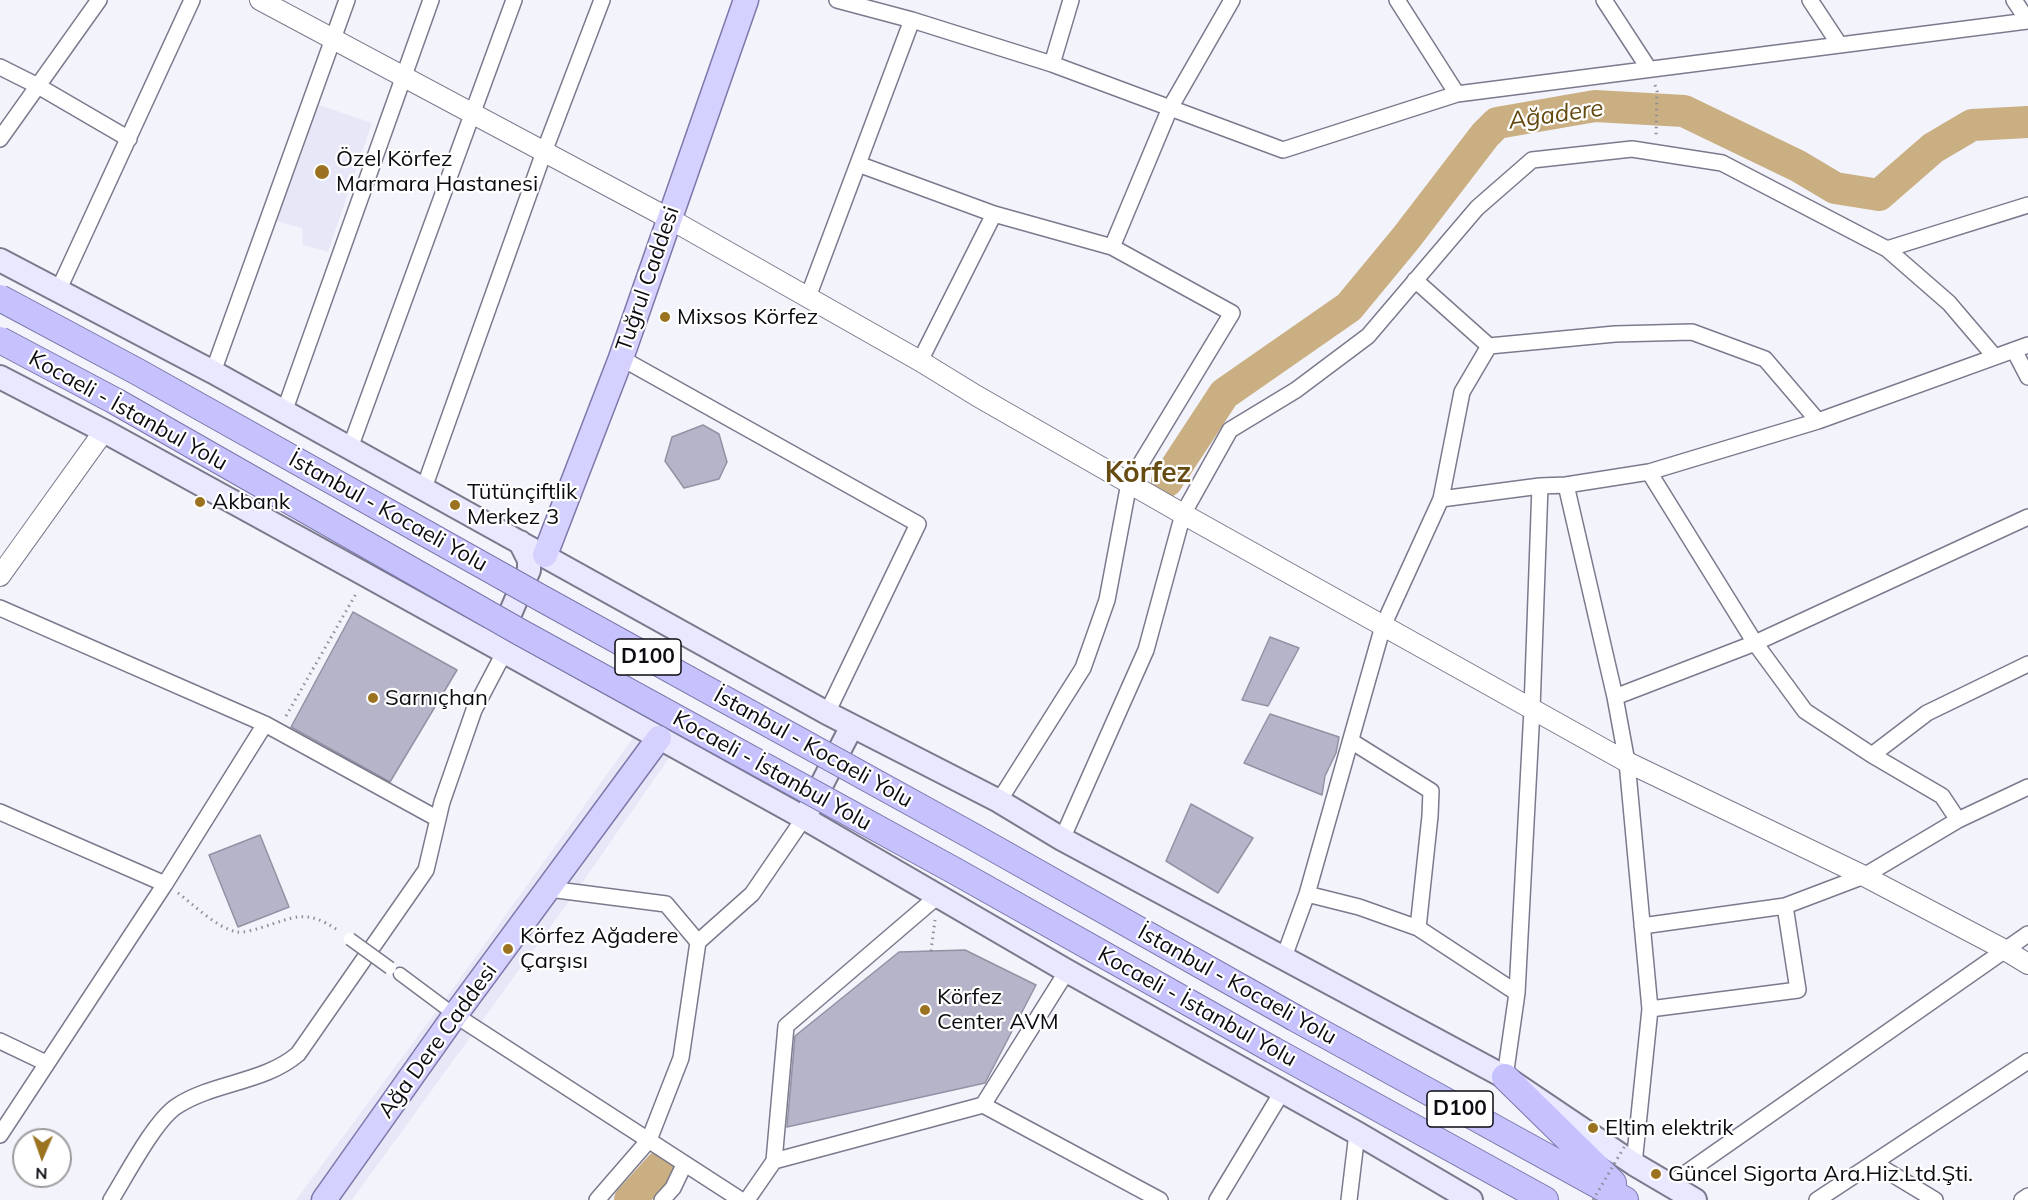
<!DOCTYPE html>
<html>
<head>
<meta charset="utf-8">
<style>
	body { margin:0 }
	#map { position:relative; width:2028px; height:1200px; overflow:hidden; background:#f3f3fc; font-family:Mulish,sans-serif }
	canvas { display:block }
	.north { position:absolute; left:12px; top:1128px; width:60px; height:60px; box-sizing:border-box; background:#fff; border:2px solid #9d9da0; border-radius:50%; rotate:182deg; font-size:16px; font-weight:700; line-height:24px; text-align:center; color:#0b0b11 }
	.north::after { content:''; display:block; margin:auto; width:21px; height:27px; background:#9b7320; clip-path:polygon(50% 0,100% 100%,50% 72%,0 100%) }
</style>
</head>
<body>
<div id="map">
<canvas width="2028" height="1200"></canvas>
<div class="north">N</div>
</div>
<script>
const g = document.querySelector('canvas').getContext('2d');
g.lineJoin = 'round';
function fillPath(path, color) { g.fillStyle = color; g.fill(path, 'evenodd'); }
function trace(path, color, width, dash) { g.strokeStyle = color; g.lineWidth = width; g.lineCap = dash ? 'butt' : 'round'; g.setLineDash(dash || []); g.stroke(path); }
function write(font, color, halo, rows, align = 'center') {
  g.font = font + ' Mulish,sans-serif'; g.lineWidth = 4.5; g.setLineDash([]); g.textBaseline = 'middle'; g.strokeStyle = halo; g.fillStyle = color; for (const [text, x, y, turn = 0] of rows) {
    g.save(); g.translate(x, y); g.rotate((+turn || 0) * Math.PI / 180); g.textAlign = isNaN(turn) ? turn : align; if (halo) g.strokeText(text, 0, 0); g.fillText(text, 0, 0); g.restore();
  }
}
const built = new Path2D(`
	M313,103L372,123L328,252L303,245L302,228L272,220Z
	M640,728L676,748L575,893L352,1200H296L441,1005Z`);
const river = new Path2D(`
	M1167,481L1224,394L1349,307L1406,238L1485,135L1497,123L1595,106L1684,111L1798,166L1835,188L1879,195L1933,148L1972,125L2028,122
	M630,1200L660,1167`);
const building = new Path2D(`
	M703,425L719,434L727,462L719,479L684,488L665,461L672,437Z
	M353,612L457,670L390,782L291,727Z
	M1270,637L1299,648L1268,706L1242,700Z
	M1270,714L1339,737L1336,753L1325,776L1322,795L1244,763Z
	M1191,804L1253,838L1218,893L1166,861Z
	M260,835L289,907L238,927L209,855Z
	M965,950L1036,985L985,1083L787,1127L795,1036L899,952Z`);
const path = new Path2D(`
	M1655,85L1657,91L1656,138
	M286,716L357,592
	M178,893C194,905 217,928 237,932C243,933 253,930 260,928C296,917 305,908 339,931
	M931,951L935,920`);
const pedestrian = new Path2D(`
	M400,974L455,1015`);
const minor = new Path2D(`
	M837,0L912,20L1052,64L1283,150L1457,94L2028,21
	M1397,0L1457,94
	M1604,0L1649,69
	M1810,0L1839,44
	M2014,0L2028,21
	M1052,64L1071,0
	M0,67L38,86L129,139
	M0,139L99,0
	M858,164L994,214
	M1112,247L1170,108L1232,0
	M1887,249L2028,205
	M1415,280L1489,346
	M58,291L192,0
	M808,297L912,20
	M2014,350L2028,377
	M621,358L918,524L827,713
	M920,361L994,214L1112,247L1232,313L1129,483L1107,600L1083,668L999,801
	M213,372L347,0
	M284,412L431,0
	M350,448L514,0
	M1649,472L1755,643L1805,711L1872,755L1942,796L1958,820
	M1566,485L1615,697L1627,762L1650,1009L1634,1164
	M424,488L544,152L602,0
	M1441,499L1462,392L1489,346L1615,334L1692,332L1765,359L1818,421
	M0,608L265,724L165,884L0,1135
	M1615,697L1755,643L2028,517
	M265,724L438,819
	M1351,741L1431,791L1430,816L1418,928
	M1872,755L1927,713L2028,664
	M0,812L165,884
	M1062,839L1146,650L1183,514L1230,430L1296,390L1368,336L1477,208L1532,160L1632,149L1722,163L1887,249L1949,303L1995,357
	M549,889L666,904L698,942L681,1058L649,1140L597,1200
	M1307,894L1359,907L1418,928L1517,993
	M1642,926L1785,906L1864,876L1958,820L2028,787
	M698,942L752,894L804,818
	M1284,957L1307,894L1383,626L1441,499L1540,486L1566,485L1649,472L1818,421L2028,345
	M1650,1009L1798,990L1785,906
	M455,1015L741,1200
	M0,1041L46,1063
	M1505,1077L1517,993L1532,709L1540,486
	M983,1105L1160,1200
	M774,1161L786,1026L939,895
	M1874,1163L1935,1200
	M1669,1185L2028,934
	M111,1200C126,1176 155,1120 177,1106C214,1082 264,1083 298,1054L426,870L442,802L474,710L505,651
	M662,1200L673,1188L684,1165
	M747,1200L774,1161L983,1105L1067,971
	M1217,1200L1282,1092
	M1349,1200L1357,1133
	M1817,1200L2028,1061
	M2022,1200L2028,1196`);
const tertiary = new Path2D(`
	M260,0L670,219L920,361L977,396L1183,514L1627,762L1864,876L2005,950L2028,964
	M0,576L104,431`);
const secondary = new Path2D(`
	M0,260L213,372L827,713L999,801L1062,839L1505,1077L1634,1164L1695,1200
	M0,377L104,431L366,575L804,818L1067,971L1357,1133L1471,1200
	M493,635L503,630L529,570V560L520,542
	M808,811L852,726`);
const primary = new Path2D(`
	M545,555L621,358L746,0
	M324,1200L455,1015L659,738`);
const trunk = new Path2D(`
	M1295,1018L1625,1200
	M1273,1050L1545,1200
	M1505,1077L1613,1183`);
const pathBridge = new Path2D(`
	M1593,1200L1626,1144`);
const pedestrianBridge = new Path2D(`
	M350,939L390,968`);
const trunkBridge = new Path2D(`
	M0,298L138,372L541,598L974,837L1295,1018
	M0,340L115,401L518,631L955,871L1273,1050`);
const markers = [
	[322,172,8,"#9b7320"],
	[665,317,6,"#9b7320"],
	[200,502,6,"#9b7320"],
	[455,505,6,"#9b7320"],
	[373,698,6,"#9b7320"],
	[508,949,6,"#9b7320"],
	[925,1010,6,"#9b7320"],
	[1593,1128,6,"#9b7320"],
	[1656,1174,6,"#9b7320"]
];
const shields = [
	[648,657,66],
	[1460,1109,66]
];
const shieldNames = [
	["D100",648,657],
	["D100",1460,1109]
];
const poiNames = [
	["Özel Körfez",336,159],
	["Marmara Hastanesi",336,184],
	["Mixsos Körfez",677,317],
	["Tütünçiftlik",467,492],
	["Merkez 3",467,517],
	["Akbank",212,502],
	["Sarnıçhan",385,698],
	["Körfez Ağadere",520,936],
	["Çarşısı",520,961],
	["Körfez",937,997],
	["Center AVM",937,1022],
	["Eltim elektrik",1605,1128],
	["Güncel Sigorta Ara.Hiz.Ltd.Şti.",1668,1174]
];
const streetNames = [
	["Tuğrul Caddesi",648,279,-71],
	["Kocaeli - İstanbul Yolu",128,411,29],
	["İstanbul - Kocaeli Yolu",388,512,29],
	["İstanbul - Kocaeli Yolu",813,748,29],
	["Kocaeli - İstanbul Yolu",772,771,29],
	["İstanbul - Kocaeli Yolu",1237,985,29],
	["Kocaeli - İstanbul Yolu",1197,1007,29],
	["Ağa Dere Caddesi",438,1041,-54]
];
const waterNames = [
	["Ağadere",1556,115,-8]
];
const districtNames = [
	["Körfez",1148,474]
];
fillPath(built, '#e7e7f7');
trace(river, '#c9af81', 32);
fillPath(building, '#b5b4c9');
trace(building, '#9292a5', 1.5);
trace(pedestrian, '#7b7a8d', 15);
trace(minor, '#7b7a8d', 18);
trace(tertiary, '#7b7a8d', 22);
trace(secondary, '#7b7a8d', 26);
trace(primary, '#7b78aa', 27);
trace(trunk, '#7b78aa', 28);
trace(path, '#8e8e96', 3, [1.5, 4.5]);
trace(pedestrian, '#fff', 12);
trace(minor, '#fff', 15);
trace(tertiary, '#fff', 20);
trace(secondary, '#e9e8fe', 22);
trace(primary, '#d4d1fe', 24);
trace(trunk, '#c6c2fe', 26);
trace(pedestrianBridge, '#7b7a8d', 15, []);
trace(trunkBridge, '#7b78aa', 28, []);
trace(pathBridge, '#8e8e96', 3, [1.5, 4.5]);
trace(pedestrianBridge, '#fff', 12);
trace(trunkBridge, '#c6c2fe', 26);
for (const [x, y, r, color] of markers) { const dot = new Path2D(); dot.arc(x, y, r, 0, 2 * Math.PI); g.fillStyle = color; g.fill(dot); trace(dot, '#fff', 2); }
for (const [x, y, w] of shields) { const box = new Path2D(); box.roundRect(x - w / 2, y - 18, w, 36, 4.5); g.fillStyle = '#fff'; g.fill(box); trace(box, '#0b0b11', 1.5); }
write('bold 21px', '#0b0b11', null, shieldNames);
write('22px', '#0b0b11', '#fff', poiNames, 'left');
write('22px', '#0b0b11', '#fff', streetNames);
write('italic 24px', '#62480f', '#fff', waterNames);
write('bold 28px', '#664b12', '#fff', districtNames);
</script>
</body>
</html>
